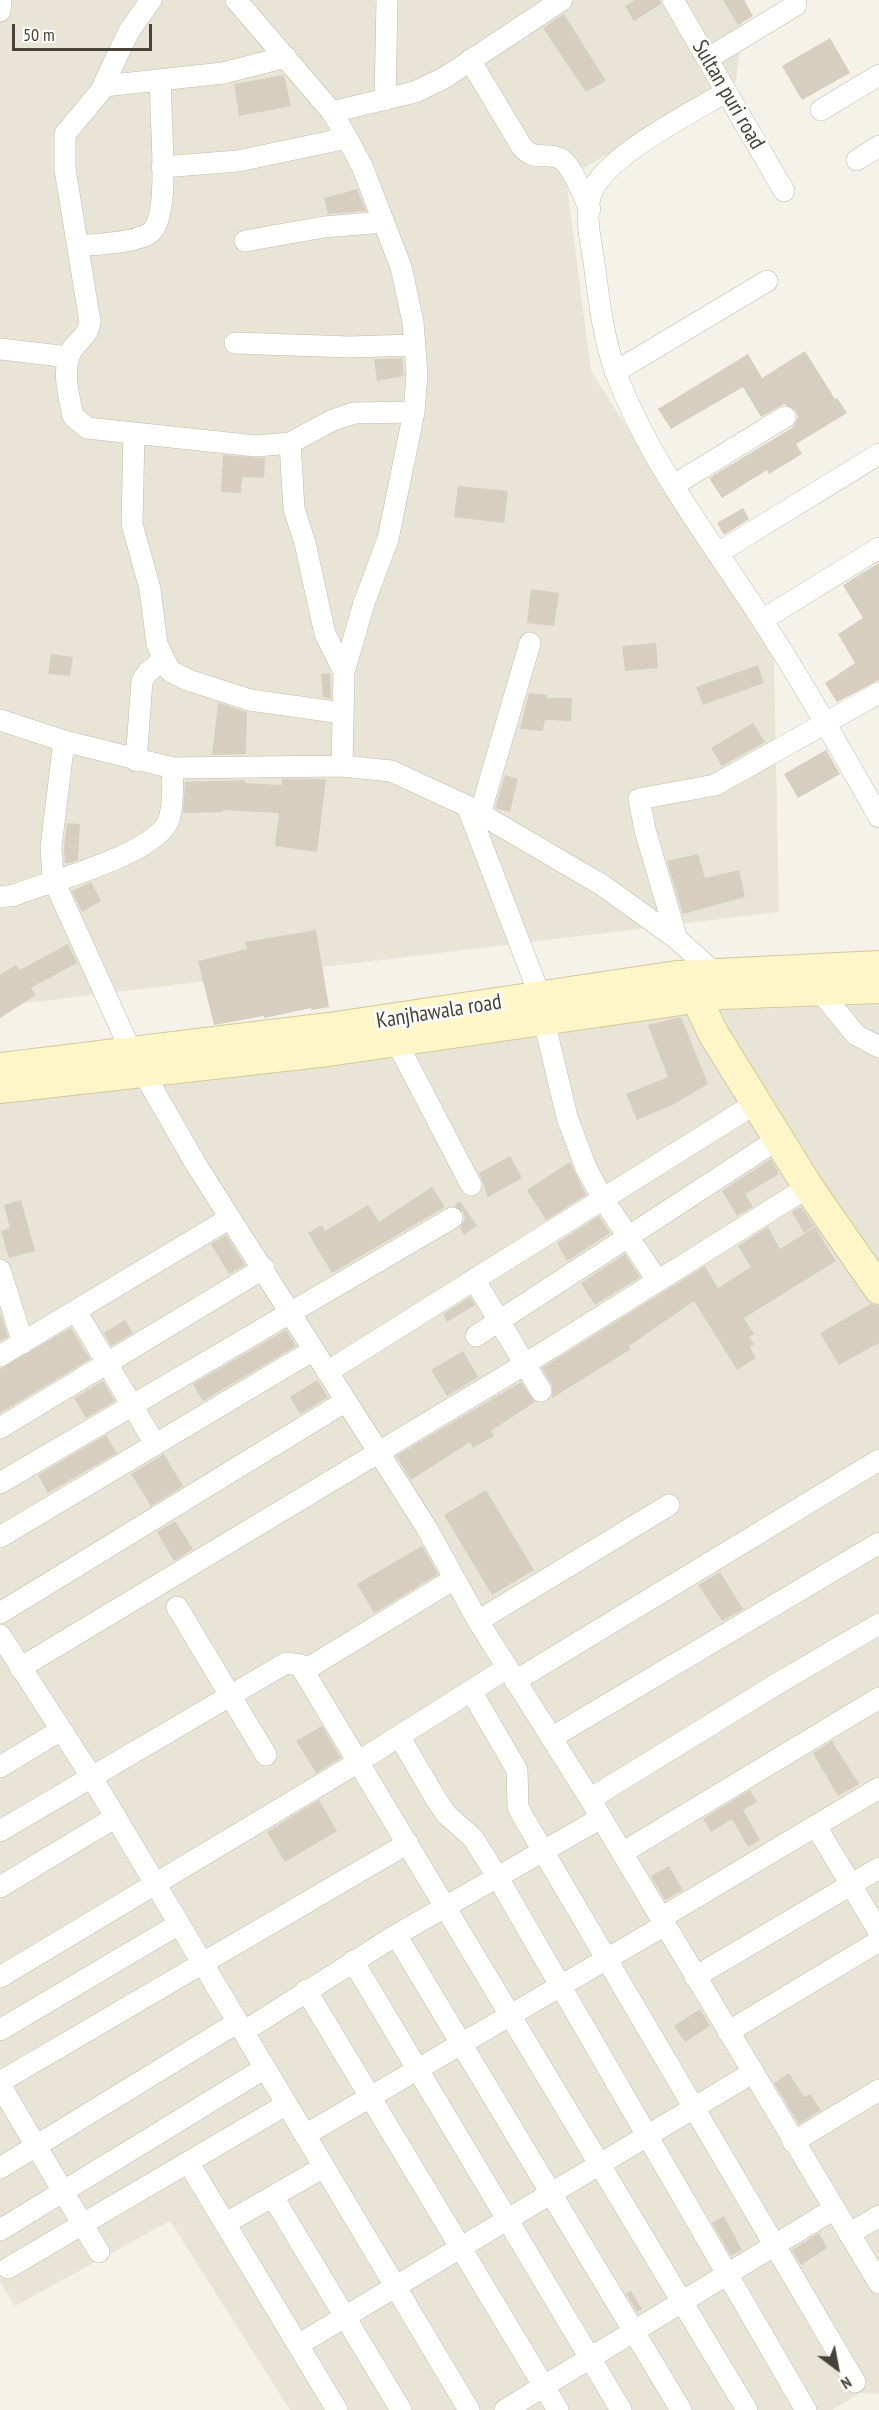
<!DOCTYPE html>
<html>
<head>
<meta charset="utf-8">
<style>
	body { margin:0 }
	#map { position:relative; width:879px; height:2410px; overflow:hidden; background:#f5f2e9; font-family:"PT Sans Narrow",sans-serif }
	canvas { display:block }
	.north { position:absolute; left:807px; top:2338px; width:60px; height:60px; -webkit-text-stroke:4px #fff; paint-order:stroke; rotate:148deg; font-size:16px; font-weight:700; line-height:24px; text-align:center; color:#484337 }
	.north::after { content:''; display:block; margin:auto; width:21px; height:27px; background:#484337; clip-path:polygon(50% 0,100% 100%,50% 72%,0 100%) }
	.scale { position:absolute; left:12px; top:24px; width:140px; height:27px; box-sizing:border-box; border:3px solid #484337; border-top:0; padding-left:8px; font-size:18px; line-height:21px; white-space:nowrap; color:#484337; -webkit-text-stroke:4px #fff; paint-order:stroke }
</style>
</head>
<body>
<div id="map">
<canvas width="879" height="2410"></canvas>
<div class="north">N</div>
<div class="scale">50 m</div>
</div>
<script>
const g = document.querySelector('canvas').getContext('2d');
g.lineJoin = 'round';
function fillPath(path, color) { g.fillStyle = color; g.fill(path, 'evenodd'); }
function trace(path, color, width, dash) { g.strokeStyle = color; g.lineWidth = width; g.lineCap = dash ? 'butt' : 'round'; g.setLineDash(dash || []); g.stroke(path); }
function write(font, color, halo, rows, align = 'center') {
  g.font = font + ' "PT Sans Narrow",sans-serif'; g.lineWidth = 5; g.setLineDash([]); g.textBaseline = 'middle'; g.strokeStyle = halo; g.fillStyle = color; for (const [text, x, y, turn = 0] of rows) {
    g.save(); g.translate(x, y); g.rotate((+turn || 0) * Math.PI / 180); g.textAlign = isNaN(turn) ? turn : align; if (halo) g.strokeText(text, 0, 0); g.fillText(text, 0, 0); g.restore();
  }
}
const residential = new Path2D(`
	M0,0H746L736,81L566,178L591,371L774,657L779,912L0,1006Z
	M879,1004V2394L860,2393L832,2410H290L170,2221L15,2306L0,2282V1104L679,1012Z`);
const building = new Path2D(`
	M635,0H660L661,4L634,21L625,6Z
	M723,0H744L753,16L738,25Z
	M564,14L606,81L586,92L543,28Z
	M830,38L850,73L802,100L782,66Z
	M284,75L291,106L239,116L234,84Z
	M357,189L366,211L328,214L324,198Z
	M805,351L835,399L837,398L847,413L796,444L802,454L769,474L767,470L722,498L709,478L792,428L798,417L795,410L784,404L761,417L743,387L671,429L658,409L748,354L762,378Z
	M402,358L404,376L377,381L374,359Z
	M223,455L265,458L264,478L242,477L241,493L221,492Z
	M458,486L508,491L504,523L454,517Z
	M743,508L749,519L724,535L717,523Z
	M879,563V680L837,702L825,683L855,663L838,634L863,618L843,585Z
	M531,589L559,593L554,626L527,623Z
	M656,643L658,668L625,671L622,646Z
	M51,654L73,657L70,676L48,674Z
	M758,665L764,683L703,705L696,687Z
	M330,673L331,699L323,697L321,674Z
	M529,693L547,695V698H572L571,721L545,720L543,731L520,729Z
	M218,703L247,712L246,754L212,755Z
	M753,723L765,742L722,766L711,748Z
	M826,750L840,774L798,798L784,774Z
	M505,775L518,779L510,812L495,808Z
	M282,779H326L317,852L275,846L279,813L223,810V812L183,813L185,782L245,780V783L282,785Z
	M67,823L80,824L78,860L69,863H65L64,847Z
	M698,854L705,878L739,870L745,897L683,914L667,861Z
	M91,882L101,901L82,912L72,891Z
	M316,930L329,1007L311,1010V1008L265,1018L263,1016L214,1025L198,961L247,949L245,942Z
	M68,944L77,963L31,988L36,995L0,1018V975L16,965L20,970Z
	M681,1017L708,1084L672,1105L637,1120L626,1094L668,1077L648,1025Z
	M510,1156L522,1178L488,1197L479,1173Z
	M771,1159L779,1174L745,1194L753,1207L737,1216L722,1191Z
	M570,1162L586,1195L546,1220L527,1190Z
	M432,1187L445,1207L332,1273L308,1233L322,1225L325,1231L368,1205L379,1222Z
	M21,1200L35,1251L9,1258L1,1231L10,1228L4,1205Z
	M460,1201L477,1226L464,1235L460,1228L465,1218L463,1212L454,1206Z
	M801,1207L814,1226L804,1233L792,1212Z
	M599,1216L610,1233L567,1261L557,1243Z
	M768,1227L780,1249L815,1227L836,1261L744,1318L754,1334L749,1337L754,1344L750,1347L756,1358L737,1370L694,1301L629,1346L631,1349L552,1398V1385L542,1368L705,1266L718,1288L751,1267L738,1246Z
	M226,1235L245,1265L229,1274L211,1244Z
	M625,1254L640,1277L595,1305L581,1283Z
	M470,1297L475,1305L447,1322L443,1314Z
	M871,1304L879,1306V1343L839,1365L820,1333Z
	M0,1312L8,1337L0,1341Z
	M125,1320L133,1333L111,1346L104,1333Z
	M71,1328L90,1359L0,1413V1369Z
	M286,1330L296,1346L203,1401L193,1384Z
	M463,1351L478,1377L447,1396L431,1370Z
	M317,1380L328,1397L300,1414L290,1397Z
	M103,1381L115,1401L86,1418L74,1398Z
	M521,1382L535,1402L491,1431L494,1436L473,1448L470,1442L411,1480L396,1456Z
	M106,1435L117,1453L48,1493L38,1475Z
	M164,1454L183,1486L151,1506L131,1474Z
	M486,1490L534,1570L492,1595L444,1515Z
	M175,1521L193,1549L174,1561L157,1532Z
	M422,1546L438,1574L374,1613L357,1584Z
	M720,1572L743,1609L722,1621L698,1585Z
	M322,1726L341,1758L316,1773L296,1741Z
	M832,1741L859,1784L838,1796L813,1753Z
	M750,1790L757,1802L743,1810L760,1840L748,1847L732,1819L711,1832L703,1819Z
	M319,1800L337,1831L285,1862L267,1832Z
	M669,1866L683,1890L665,1900L651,1876Z
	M700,2009L710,2026L685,2042L674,2026Z
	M789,2073L804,2097L810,2094L821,2110L799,2124L774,2083Z
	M724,2216L742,2250L731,2256L712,2223Z
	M819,2233L827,2248L801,2265L792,2250Z
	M631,2291L642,2309L637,2312L626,2294Z`);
const street = new Path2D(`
	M151,0L129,31L100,92L65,134V169L90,322C88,336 79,339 72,350C61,368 69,397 73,416L87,428L256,446L290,443L333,420L354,413L414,412
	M236,0L332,112L347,138L362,166L401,267L413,322L417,374L414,412L388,539L364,603L344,672L342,766
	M673,0L784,191
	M0,11L1,0
	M707,59L796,5
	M470,60L522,147C534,162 547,151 561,159C572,165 584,198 590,209
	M104,86L223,73L286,57
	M726,92C691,113 603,157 591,194C584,215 591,242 594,262C599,299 603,338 616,373C649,462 710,539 761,618C803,683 841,750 879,817
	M385,100L387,0
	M821,110L879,75
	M332,112L415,92L444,78L562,0
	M857,160L879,146
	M162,167L238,161L347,138
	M245,241L324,227L384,222
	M78,246C97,244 136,243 150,233C173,216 158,112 161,80
	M235,343L349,347L415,345
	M0,349L69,357
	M615,372L767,281
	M134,434L132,524L150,589L157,644L170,671L188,680L250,700L342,713
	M290,443L294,509L305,543L325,634L344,672
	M674,485L785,417
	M718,553L879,454
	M762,620L879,548
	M0,720L64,741L173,768L342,766L391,771L467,806L602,885L677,939L716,974
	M64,741L51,847L53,879L131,1051L197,1166L426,1527L478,1621L590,1799L879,2283
	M136,761L142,681L148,672L163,660
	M467,806L535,983L567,1117L586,1168L603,1199L657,1280
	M480,814L530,643
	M0,897L15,895C50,881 158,854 169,819C174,804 172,783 173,768
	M677,939L645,830L639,799L715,785L879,693
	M820,991L856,1035L879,1047
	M396,1041L471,1185
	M0,1270L23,1343
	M474,1279L541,1391
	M76,1311L155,1444
	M476,1336L778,1139
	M0,1356L230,1218
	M327,1372L756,1103
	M0,1428L264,1268
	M0,1483L452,1218
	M0,1537L312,1351
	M177,1607L266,1755
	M0,1613L346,1401
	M478,1621L669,1505
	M0,1635L91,1776L469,2410
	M20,1668L522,1366L808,1187
	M305,1670L454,1579
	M515,1681L879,1460
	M471,1691L517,1770L518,1807L522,1815L855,2382
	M399,1736L436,1799L447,1815L473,1838L498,1878L806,2410
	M551,1738L879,1543
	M0,1767L61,1730
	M590,1799L775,1685L879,1624
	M816,1826L879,1932
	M0,1831L286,1663L300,1665L747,2410
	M622,1853L879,1698
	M0,1887L116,1817
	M661,1918L879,1788
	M396,1935L681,2410
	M353,1961L621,2410
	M0,1977L350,1767L507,1668
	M695,1977L879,1868
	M306,1990L558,2410
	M0,2030L179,1924
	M243,2032L396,1935L601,1818
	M728,2032L879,1941
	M0,2082L408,1843
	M0,2085L99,2252
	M305,2135L665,1925
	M793,2142L879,2090
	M188,2162L337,2410
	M0,2168L238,2022
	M273,2197L401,2410
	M226,2223L324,2167
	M0,2230L265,2068
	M849,2234L879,2216
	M8,2268L287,2104
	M298,2345L752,2073
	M505,2410L834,2209`);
const secondary = new Path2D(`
	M696,997L713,1033L808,1187L879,1289
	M0,1068L329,1028L677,976L879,966
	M0,1088L328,1051L722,994L879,988`);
const streetNames = [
	["Sultan puri road",728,95,60],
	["Kanjhawala road",439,1012,-9]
];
fillPath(residential, '#e8e5d7');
fillPath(building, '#d6cfbf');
trace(street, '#c0bbac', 22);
trace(secondary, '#d4c999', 32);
trace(street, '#fff', 21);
trace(secondary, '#fef6c9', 30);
write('22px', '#484337', '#fff', streetNames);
</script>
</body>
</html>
